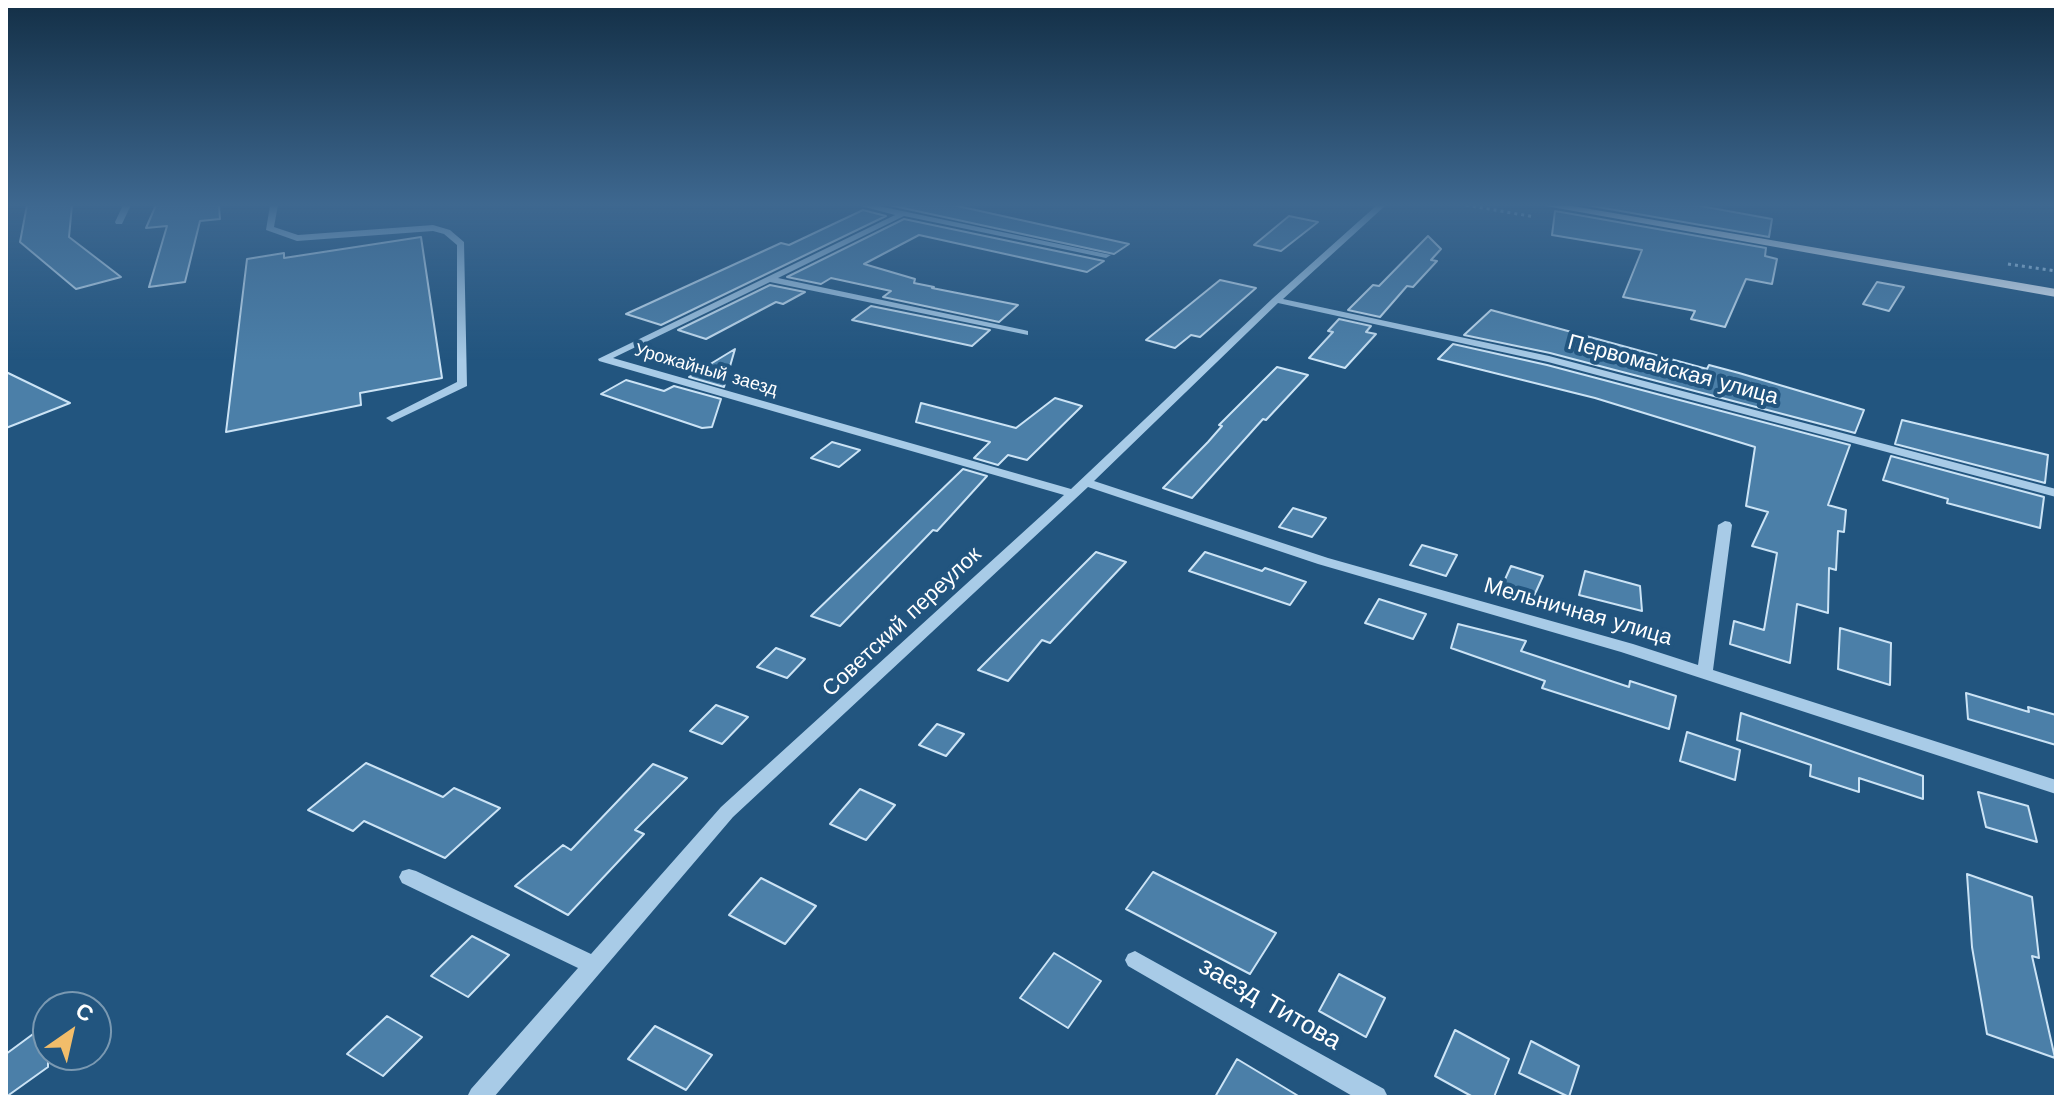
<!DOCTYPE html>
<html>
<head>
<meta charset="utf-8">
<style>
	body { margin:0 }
	#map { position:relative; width:2062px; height:1103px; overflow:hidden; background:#22557f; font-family:"Work Sans",sans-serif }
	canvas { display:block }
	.frame { position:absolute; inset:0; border:8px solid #fff; pointer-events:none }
	.north { position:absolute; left:32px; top:991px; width:80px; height:80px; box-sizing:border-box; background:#22557f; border:2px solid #7a99b2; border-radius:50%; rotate:34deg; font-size:22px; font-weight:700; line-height:32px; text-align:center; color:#fff }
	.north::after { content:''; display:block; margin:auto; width:28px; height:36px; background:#f2bd6a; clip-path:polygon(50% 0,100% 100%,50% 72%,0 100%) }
</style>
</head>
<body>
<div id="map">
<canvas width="2062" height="1103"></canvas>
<div class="frame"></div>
<div class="north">С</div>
</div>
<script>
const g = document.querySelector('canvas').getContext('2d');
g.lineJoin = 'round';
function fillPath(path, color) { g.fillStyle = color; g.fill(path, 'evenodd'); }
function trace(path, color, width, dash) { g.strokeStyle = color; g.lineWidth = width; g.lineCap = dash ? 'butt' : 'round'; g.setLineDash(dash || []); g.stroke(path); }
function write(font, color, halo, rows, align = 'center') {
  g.font = font + ' "Work Sans",sans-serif'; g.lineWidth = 8; g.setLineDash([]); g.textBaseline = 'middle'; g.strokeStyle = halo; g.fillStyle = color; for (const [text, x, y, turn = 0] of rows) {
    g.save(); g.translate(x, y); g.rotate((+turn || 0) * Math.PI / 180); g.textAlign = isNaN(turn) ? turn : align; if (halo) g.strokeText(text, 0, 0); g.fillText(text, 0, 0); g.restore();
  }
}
const building = new Path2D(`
	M27,205H72L69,237L121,277L76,289L20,242Z
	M156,205H219L220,219L200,221L185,282L149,287L167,226L146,228Z
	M889,205H953L1129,244L1114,254Z
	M1586,205H1695L1772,219L1769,237Z
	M863,210L886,216L661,325L626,314L781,243L789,245Z
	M1555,211L1766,248L1765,256L1777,259L1772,284L1746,279L1725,327L1691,319L1695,311L1623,297L1642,250L1552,235Z
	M1289,216L1318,222L1281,251L1254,245Z
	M904,219L1104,261L1087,272L919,235L864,264L915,279L914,283L934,287L932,288L1018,305L999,322L883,297L891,291L831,278L821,284L787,277Z
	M1428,236L1441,249L1431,260L1437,261L1413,287L1407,286L1380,317L1348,310L1373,285L1379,286Z
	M421,237L442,378L360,393L361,405L226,432L247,259L284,253V258Z
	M1220,280L1256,288L1200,337L1191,335L1175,348L1146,340Z
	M1877,282L1904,287L1889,311L1863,304Z
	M770,285L805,292L783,304L776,302L706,339L678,330Z
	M871,306L990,330L972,346L852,320Z
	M1491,310L1707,369L1709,365L1739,373L1864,410L1855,433L1550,353L1464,335Z
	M1339,319L1371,326L1366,332L1376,334L1345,368L1309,358L1333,332L1328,331Z
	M1453,344L1547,365L1850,445L1828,505L1846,510L1844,532L1838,531L1836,570L1829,568L1828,613L1797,604L1790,663L1730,644L1734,621L1764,630L1777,553L1752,546L1768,512L1746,506L1755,447L1595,398L1438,359Z
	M735,349L724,387L689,377Z
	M1277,367L1308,375L1266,420L1263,419L1192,498L1163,488L1208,442L1222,426L1219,425Z
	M6,372L70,403L6,428Z
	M626,380L664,391L674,386L721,399L712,427L702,428L601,394Z
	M1055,398L1082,406L1027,460L1008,455L998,465L974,458L990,442L916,422L921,403L1016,428Z
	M1902,420L2048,455L2045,483L1895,444Z
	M832,442L860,450L839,467L811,458Z
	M1891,456L2044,497L2040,528L1947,503L1948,499L1883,480Z
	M963,469L987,476L937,531L933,530L840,626L811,616Z
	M1293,508L1326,518L1312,537L1279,527Z
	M1422,545L1457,555L1446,576L1410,565Z
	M1096,552L1126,562L1050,643L1042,640L1008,681L978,670Z
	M1205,552L1262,571L1265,568L1306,582L1290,605L1189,571Z
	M1511,566L1543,576L1534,596L1502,586Z
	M1585,571L1640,586L1642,611L1579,595Z
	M1379,599L1426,614L1413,639L1365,623Z
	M1458,624L1526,641L1521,651L1629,687L1630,681L1676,696L1669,729L1542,688L1545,681L1451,648Z
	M1840,628L1891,643L1890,685L1838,669Z
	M776,648L805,659L787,678L757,667Z
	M1966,693L2029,712L2028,707L2056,715V745L1968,719Z
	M716,705L748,717L722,744L690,731Z
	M1741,713L1923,776V799L1859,778V792L1810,776L1811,765L1737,740Z
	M937,724L964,734L946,756L919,745Z
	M1687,732L1740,750L1735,780L1680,761Z
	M366,763L443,797L454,788L500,808L445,858L364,821L353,831L308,810Z
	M653,764L687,778L635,830L644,834L568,915L515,886L563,845L571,850Z
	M860,789L895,805L866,840L830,824Z
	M1978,792L2028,806L2037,842L1986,827Z
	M1153,872L1276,933L1250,974L1126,909Z
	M1967,874L2032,897L2039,958L2032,956L2055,1058L1987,1034L1972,947Z
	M761,878L816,906L785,944L729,915Z
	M472,936L509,955L468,997L431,976Z
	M1054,953L1101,981L1068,1028L1020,998Z
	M1339,974L1385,998L1366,1037L1319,1011Z
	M387,1016L422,1037L383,1076L347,1054Z
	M48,1023V1067L6,1097V1054Z
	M655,1026L712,1055L686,1090L628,1059Z
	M1455,1030L1509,1059L1494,1097H1473L1435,1076Z
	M1531,1041L1579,1066L1569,1097L1519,1073Z
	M1237,1059L1300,1097H1215Z`);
const path = new Path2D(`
	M1466,205L1535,217
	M2008,264L2056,271`);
const minor = new Path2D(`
	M123,205H131L122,224H116L115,222Z
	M270,205H278L274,227L298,235L433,225L450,230L464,242L467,386L396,420L392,422L386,418L457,382V245L444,234L433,231L297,241L266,230Z
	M857,205H874L1111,255L1106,258L904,216L778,278L1024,330L1028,331V335L770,282L613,358L1071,489L1273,298L1377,205H1386L1283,299L1549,356L2056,489V497L1548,362L1278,303L1094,481L1328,558L1633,644L1698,665L1718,525L1725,521L1730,522L1732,525L1713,670L2056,780V794L1621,652L1318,564L1088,487L733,817L494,1097H467L471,1089L578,968L402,883L399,877L402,871L409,869L416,871L591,954L721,807L1064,495L599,361L598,359L895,215Z
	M1135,951L1384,1089L1388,1097H1354L1128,966L1125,960L1128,954Z`);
const major = new Path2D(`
	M1540,205H1567L2056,289V297Z`);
const farStreetnames = [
	["Урожайный заезд",706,370,16]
];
const streetNames = [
	["Первомайская улица",1673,370,15],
	["Мельничная улица",1578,612,16],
	["Советский переулок",902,622,-43]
];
const nearStreetnames = [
	["заезд Титова",1270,1004,30]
];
fillPath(building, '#4b7fa8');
trace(building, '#cbe3f5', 2);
trace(path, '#a8cbe7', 3, [3, 4]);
fillPath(minor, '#a8cbe7');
fillPath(major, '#eaf3fd');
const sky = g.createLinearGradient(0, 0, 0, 360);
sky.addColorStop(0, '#132f46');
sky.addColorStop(0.57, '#3e6890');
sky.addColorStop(1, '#3e689000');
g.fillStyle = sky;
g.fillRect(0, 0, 2062, 360);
write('18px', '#fff', '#22557f', farStreetnames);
write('22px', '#fff', '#22557f', streetNames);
write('26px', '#fff', '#22557f', nearStreetnames);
</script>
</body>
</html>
